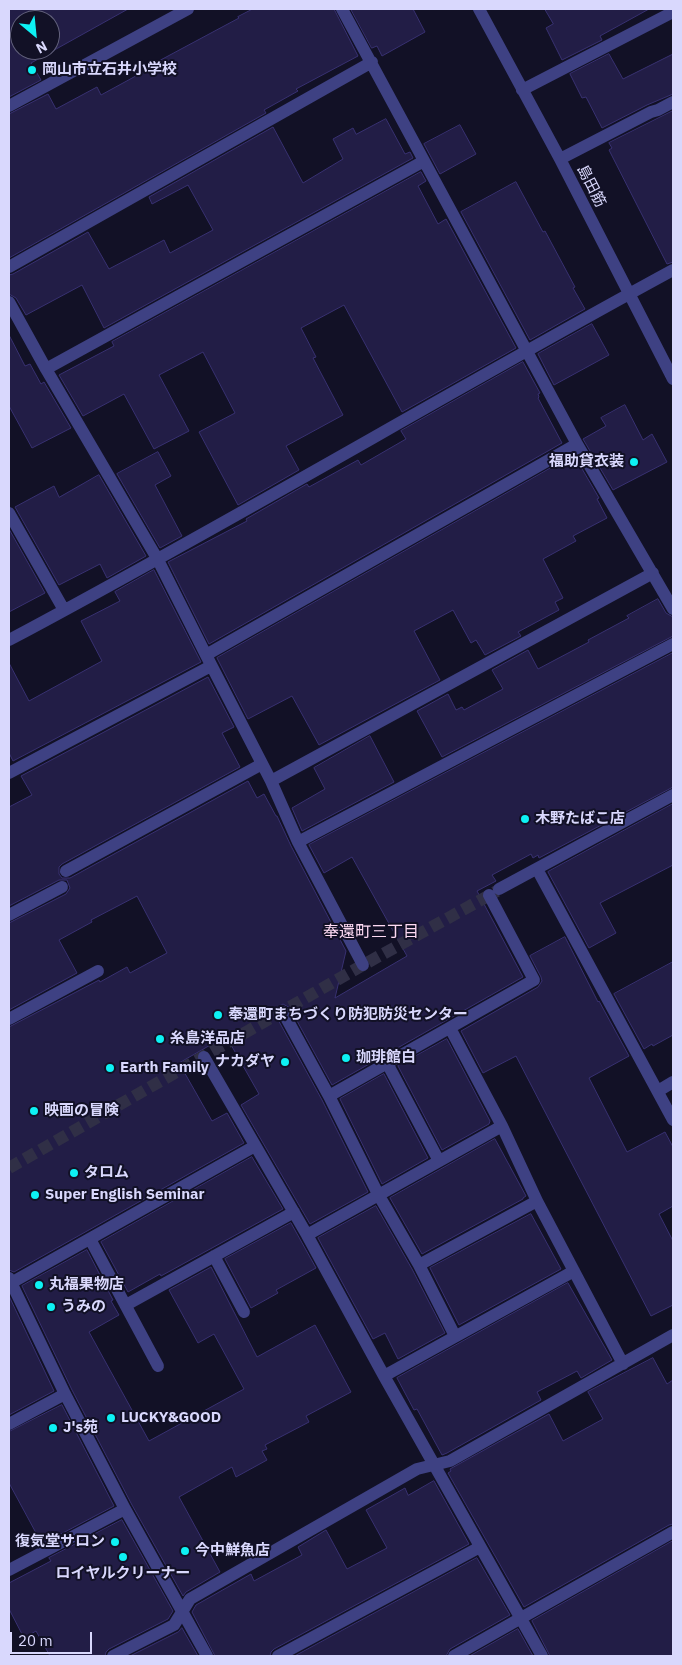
<!DOCTYPE html>
<html>
<head>
<meta charset="utf-8">
<style>
	body { margin:0 }
	#map { position:relative; width:682px; height:1665px; overflow:hidden; background:#121126; font-family:"IBM Plex Sans",sans-serif }
	canvas { display:block }
	.frame { position:absolute; inset:0; border:10px solid #d9d8fd; pointer-events:none }
	.north { position:absolute; left:10px; top:10px; width:50px; height:50px; box-sizing:border-box; background:#121126; border:1px solid #62617c; border-radius:50%; rotate:152deg; font-size:14px; font-weight:700; line-height:20px; text-align:center; color:#d9d8fd }
	.north::after { content:''; display:block; margin:auto; width:18px; height:22px; background:#0df1f4; clip-path:polygon(50% 0,100% 100%,50% 72%,0 100%) }
	.scale { position:absolute; left:10px; top:1632px; width:82px; height:22px; box-sizing:border-box; border:2px solid #d9d8fd; border-top:0; padding-left:6px; font-size:15px; line-height:18px; white-space:nowrap; color:#d9d8fd; -webkit-text-stroke:4px #121126; paint-order:stroke }
</style>
</head>
<body>
<div id="map">
<canvas width="682" height="1665"></canvas>
<div class="frame"></div>
<div class="north">N</div>
<div class="scale">20 m</div>
</div>
<script>
const g = document.querySelector('canvas').getContext('2d');
g.lineJoin = 'round';
function fillPath(path, color) { g.fillStyle = color; g.fill(path, 'evenodd'); }
function trace(path, color, width, dash) { g.strokeStyle = color; g.lineWidth = width; g.lineCap = dash ? 'butt' : 'round'; g.setLineDash(dash || []); g.stroke(path); }
function write(font, color, halo, rows, align = 'center') {
  g.font = font + ' "IBM Plex Sans","Noto Sans JP",sans-serif'; g.lineWidth = 4; g.setLineDash([]); g.textBaseline = 'middle'; g.strokeStyle = halo; g.fillStyle = color; for (const [text, x, y, turn = 0] of rows) {
    g.save(); g.translate(x, y); g.rotate((+turn || 0) * Math.PI / 180); g.textAlign = isNaN(turn) ? turn : align; if (halo) g.strokeText(text, 0, 0); g.fillText(text, 0, 0); g.restore();
  }
}
const building = new Path2D(`
	M9,9H128L31,63L41,80L9,97ZM20,20H50V50H20Z
	M253,9H334L358,56L296,89L298,91L264,110L266,113L9,258V114L48,94L56,109L97,87L101,95L156,65L155,63L239,18L238,17Z
	M351,9H413L425,32L382,56L377,46L372,48Z
	M545,9H649L600,36L602,40L562,60L546,28L553,24Z
	M609,54L623,79L673,54V94L647,105L602,128L586,97L582,98L570,74Z
	M673,111V262L667,264L609,150L612,148L609,143Z
	M386,119L405,154L410,152L413,158L104,328L82,285L26,315L16,298L9,294V275L13,274L88,232L109,269L164,240L170,253L213,230L188,185L152,204L149,197L273,127L303,183L343,159L333,139L353,128L356,134Z
	M460,125L476,154L440,174L424,144Z
	M421,172L426,181L418,186L438,224L446,219L516,348L402,412L344,305L301,328L316,357L313,358L343,415L286,446L299,470L238,505L199,432L235,413L203,352L159,375L189,431L154,449L124,394L83,416L59,375L114,346L112,342Z
	M516,182L543,232L545,231L575,287L573,288L585,309L530,340L461,212Z
	M592,324L609,355L554,385L538,354Z
	M9,335L25,366L30,364L41,384L44,382L71,428L32,448L9,406Z
	M523,362L540,393L538,394L539,397L538,398L562,443L209,644L168,562L247,521L246,519L307,484L309,487L358,460L361,465L406,439L401,431Z
	M625,405L643,440L652,434L667,462L613,490L583,439L606,426L601,418Z
	M158,452L171,476L155,485L182,536L160,548L117,474Z
	M574,455L599,498L597,499L607,518L573,536L576,541L543,559L563,598L555,602L559,610L518,632L521,636L485,655L476,640L471,643L453,610L414,631L440,680L319,745L292,696L248,719L217,658Z
	M99,475L146,556L107,578L100,564L59,585L15,507L54,486L59,497Z
	M9,529L45,593L9,612Z
	M154,570L201,662L13,761L9,753V663L29,701L102,661L81,621L120,601L115,592Z
	M658,599L666,613L673,617V636L442,757L417,711L448,694L456,710L462,707L464,710L503,689L492,670L528,650L538,669L589,642L588,640L629,618L627,616Z
	M673,653V787L539,858L538,855L533,858L531,854L492,875L496,881L477,891L523,977L332,1085L290,1008L283,1004L276,1008V1016L322,1100L368,1192L310,1224L241,1105L259,1094L226,1036L179,1063L212,1121L227,1113L244,1143L14,1272L9,1270V1027L99,980L100,982L127,967L130,973L167,953L137,896L91,920L92,922L59,940L77,973L9,1010V923L66,894L70,888L67,880H59L9,906V807L32,795L21,776L208,677L234,727L222,733L240,767L62,864L59,867V874L62,878H70L248,781L257,798L264,794L276,816H277L291,846L346,951L335,998L407,956L352,857L324,873L309,845Z
	M370,736L394,782L302,831L292,808L325,789L314,768Z
	M673,804V865L600,903L616,933L589,948L548,872Z
	M565,937L598,1002L599,1001L629,1056L589,1078L627,1152L665,1132L673,1147V1206L659,1214L673,1241V1305L651,1316L516,1056L483,1073L461,1031L538,987L542,981L541,977L530,956Z
	M673,962V1035L653,1046L652,1044L644,1049L614,994Z
	M447,1039L490,1121L489,1124L442,1150L398,1066Z
	M384,1074L428,1158L382,1184L340,1099Z
	M495,1139L526,1196L523,1198V1199L422,1254L390,1198Z
	M252,1157L283,1209L161,1276L160,1274L128,1292L101,1242Z
	M376,1206L412,1269L445,1333L398,1359L385,1333L373,1339L318,1238Z
	M531,1214L561,1269L459,1325L430,1268Z
	M291,1223L316,1268L276,1290L278,1293L251,1308L225,1259Z
	M87,1250L113,1300L111,1301L119,1315L89,1332L149,1441L244,1389L214,1334L198,1343L169,1290L211,1267L257,1357L315,1325L351,1392L306,1416L309,1422L265,1445L267,1449L262,1451L267,1460L236,1477L232,1467L179,1497L220,1572L186,1592L183,1596L132,1505L72,1390L22,1286Z
	M568,1283L612,1360L581,1378L577,1371L537,1392L541,1400L447,1453L442,1455L417,1409L414,1410L397,1378Z
	M9,1296L54,1391L9,1415Z
	M653,1358L667,1384L673,1380V1524L669,1525L524,1607L448,1473L451,1471L450,1469L549,1414L563,1441L603,1419L588,1392Z
	M62,1405L114,1506L42,1544L9,1483V1432Z
	M434,1481L469,1544L274,1649L271,1652L270,1656H215L192,1612L196,1605L251,1574L254,1581L302,1555L298,1547L326,1530L347,1569L387,1548L366,1510L405,1488L408,1495Z
	M122,1520L173,1611L168,1619L109,1649L106,1652L105,1656H50L36,1631L24,1638L9,1609V1583L51,1561L49,1558Z
	M673,1541V1656H550L532,1621Z
	M477,1558L510,1615L450,1649L446,1656H295Z
	M182,1628L198,1656H130L178,1632Z
	M518,1629L533,1656H470Z`);
const minorTunnel = new Path2D(`
	M9,1168L363,965L497,891`);
const minor = new Path2D(`
	M342,9L577,444L673,609
	M479,9L560,159L673,379
	M522,90L673,12
	M9,106L188,9
	M560,159L651,112L658,110L673,102
	M9,267L372,62
	M9,302L46,369L158,560L206,655L271,781L298,842L363,965
	M46,369L424,161
	M9,513L64,610
	M9,640C233,521 450,391 673,270
	M206,655L577,444
	M9,773L211,666
	M271,781L653,573
	M298,842L673,644
	M537,869L673,1120
	M66,871L262,764
	M499,889L673,795
	M9,915L62,887
	M283,1012L329,1096L378,1194L419,1265L455,1336
	M9,1019L98,971
	M450,1028L502,1126L537,1201L623,1364
	M204,1057L307,1235L384,1376L542,1656
	M387,1063L439,1161
	M658,1091L673,1082
	M329,1096L534,980L489,895
	M307,1235L502,1126
	M90,1239L158,1366
	M214,1256L244,1312
	M419,1265L537,1201
	M9,1278L65,1394L125,1509L207,1656
	M11,1283L255,1146
	M126,1305L294,1212
	M384,1376L574,1271
	M9,1424L65,1394
	M9,1570L125,1509
	M113,1656L174,1625L190,1599L417,1469L450,1461L673,1335
	M278,1656L480,1547
	M454,1656L673,1532`);
const markers = [
	[32,70,5,"#0df1f4"],
	[634,462,5,"#0df1f4"],
	[525,819,5,"#0df1f4"],
	[218,1015,5,"#0df1f4"],
	[160,1039,5,"#0df1f4"],
	[346,1058,5,"#0df1f4"],
	[285,1062,5,"#0df1f4"],
	[110,1068,5,"#0df1f4"],
	[34,1111,5,"#0df1f4"],
	[74,1173,5,"#0df1f4"],
	[35,1195,5,"#0df1f4"],
	[39,1285,5,"#0df1f4"],
	[51,1307,5,"#0df1f4"],
	[111,1418,5,"#0df1f4"],
	[53,1428,5,"#0df1f4"],
	[115,1542,5,"#0df1f4"],
	[185,1551,5,"#0df1f4"],
	[123,1557,5,"#0df1f4"]
];
const poiNames = [
	["岡山市立石井小学校",42,70],
	["福助貸衣装",624,462,"right"],
	["木野たばこ店",535,819],
	["奉還町まちづくり防犯防災センター",228,1015],
	["糸島洋品店",170,1039],
	["珈琲館白",356,1058],
	["ナカダヤ",275,1062,"right"],
	["Earth Family",120,1068],
	["映画の冒険",44,1111],
	["タロム",84,1173],
	["Super English Seminar",45,1195],
	["丸福果物店",49,1285],
	["うみの",61,1307],
	["LUCKY&GOOD",121,1418],
	["J's苑",63,1428],
	["復気堂サロン",105,1542,"right"],
	["今中鮮魚店",195,1551],
	["ロイヤルクリーナー",123,1574,"center"]
];
const streetNames = [
	["島田筋",591,186,63]
];
const neighbourhoodNames = [
	["奉還町三丁目",371,932]
];
fillPath(building, '#221d46');
trace(building, '#383171', 1);
trace(minorTunnel, '#302f46', 12, [12, 6]);
trace(minor, '#3e4183', 12);
for (const [x, y, r, color] of markers) { const dot = new Path2D(); dot.arc(x, y, r, 0, 2 * Math.PI); g.fillStyle = color; g.fill(dot); trace(dot, '#121126', 2); }
write('bold 15px', '#d9d8fd', '#121126', poiNames, 'left');
write('15px', '#d9d8fd', '#121126', streetNames);
write('16px', '#fddaf3', '#121126', neighbourhoodNames);
</script>
</body>
</html>
